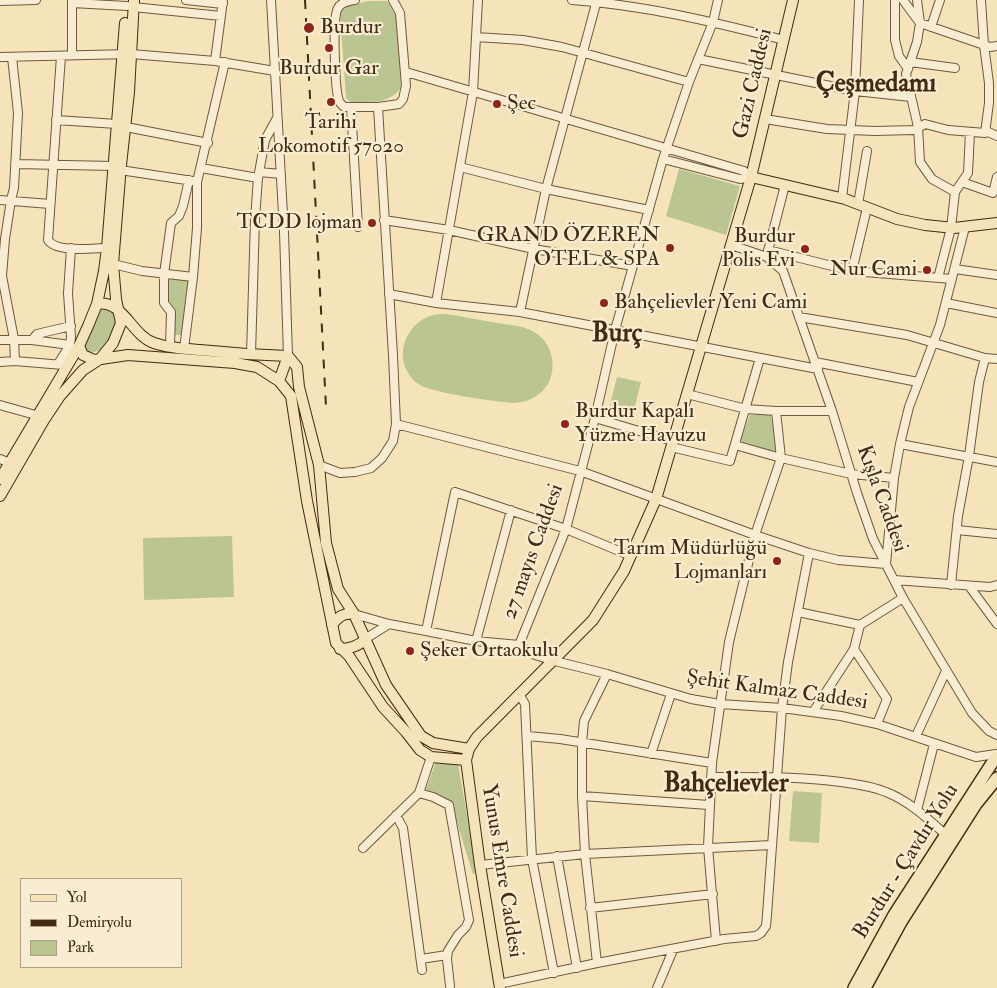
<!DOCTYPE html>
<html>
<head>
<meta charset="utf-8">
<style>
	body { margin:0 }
	#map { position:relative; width:997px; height:988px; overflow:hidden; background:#f5e4ba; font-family:"IM FELL Double Pica",serif }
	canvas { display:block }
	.legend { position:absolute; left:20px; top:878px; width:162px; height:90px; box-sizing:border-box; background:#f8edd2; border:1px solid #af9f86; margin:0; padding:6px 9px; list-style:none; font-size:15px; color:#422a13 }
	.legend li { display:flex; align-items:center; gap:10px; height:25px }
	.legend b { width:25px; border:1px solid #af9f86 }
</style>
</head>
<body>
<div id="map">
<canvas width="997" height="988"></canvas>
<ul class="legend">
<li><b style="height:6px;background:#f5e4ba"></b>Yol</li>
<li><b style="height:6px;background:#422a13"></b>Demiryolu</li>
<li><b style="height:14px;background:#bac591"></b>Park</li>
</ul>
</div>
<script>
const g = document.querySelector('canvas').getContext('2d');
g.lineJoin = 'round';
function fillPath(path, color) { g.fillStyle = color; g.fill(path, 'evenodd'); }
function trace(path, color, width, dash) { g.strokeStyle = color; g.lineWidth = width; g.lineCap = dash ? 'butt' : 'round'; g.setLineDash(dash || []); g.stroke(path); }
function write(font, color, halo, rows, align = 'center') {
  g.font = font + ' "IM FELL Double Pica",serif'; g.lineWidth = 4.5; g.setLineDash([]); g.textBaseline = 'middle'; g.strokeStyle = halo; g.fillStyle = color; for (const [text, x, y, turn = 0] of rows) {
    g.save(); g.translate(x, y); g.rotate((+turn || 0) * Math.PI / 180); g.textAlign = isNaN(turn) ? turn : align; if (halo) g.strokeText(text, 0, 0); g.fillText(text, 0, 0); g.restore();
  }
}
const green = new Path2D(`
	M369,1H387L396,11L401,88C389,104 371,102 352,103L346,98L340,12L346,6Z
	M679,169L740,186L726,235L666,216Z
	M169,277L190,279L182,335H174V311L167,297Z
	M108,306L116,316C114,332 105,360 84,350L83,344L101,307Z
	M444,314C461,316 479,320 497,323C508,325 520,325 530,330C550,338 558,363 549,382C542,395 529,402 515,403C498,402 432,393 420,385C387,363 406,313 444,314Z
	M617,377L641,382L634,410L610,405Z
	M771,413L776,448L774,452L743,444L741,439L750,415Z
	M232,536L234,597L144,600L143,538Z
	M436,762L458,764L477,873L473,874L451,804L425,792Z
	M793,791L822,793L819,843L789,841Z`);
const minor = new Path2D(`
	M72,0V55
	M186,0L223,4
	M271,0L284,232L288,356
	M355,0C349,1 341,2 338,8C332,17 335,90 339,101C340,103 342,105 344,107H378
	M572,0C644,5 714,22 784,40
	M895,0V40L899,56L908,69
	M903,0L920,23L990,47L997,46
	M917,0L920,23L917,42L906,74L918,127L920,162L932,179L955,192
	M0,1L36,0
	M72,3L127,6
	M133,7L221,16
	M931,27L940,0
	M476,37L523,40L562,47L689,82
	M61,56L48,240C56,253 93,248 107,248
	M0,57L131,54L215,61L275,71
	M12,57L18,113L14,188L11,200L5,239L2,276L14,339L15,361
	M698,59L855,91L911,97
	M215,61L223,0
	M910,62L955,68
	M406,72L744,171L751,177
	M351,107L358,227
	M765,119L827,129L875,131L914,130L925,124L948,130L985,133L989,103V83L984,45L981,0
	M56,120L117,124
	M126,127L208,143
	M986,131L997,136
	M663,159L740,179L751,177
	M15,164L114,166
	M460,167L546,189L649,210
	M201,168L258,178
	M120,170L193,181
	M259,172L281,174
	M962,182L993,193L997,177
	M842,198L855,91L859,0
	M0,200L50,204
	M858,204L867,151
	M384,220L449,230L534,249L633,266
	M731,245L767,257L783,271L832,411L857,493L873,539L903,598L972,713L989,731L997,735
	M768,250L852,271L952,279
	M767,255L785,185
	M113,264L142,271L193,277
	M955,269L997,275
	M852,271L867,208
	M938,278L951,228L955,192L968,173L970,132
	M389,294L436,303L520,312L818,369
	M436,303L473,92L478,0
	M946,303L997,313
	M520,312L546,189L597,0
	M799,317L907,335L985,358L997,359
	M0,340H32L70,345
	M32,340L37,334L71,326
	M170,347L171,312L164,303V274L171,223L179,216L183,206L189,180
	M184,349L193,277L197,228V182L225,62
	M251,355L255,219L258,178L265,140L277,118
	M0,362L15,361L63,365
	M815,362L918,382
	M58,364L70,345L71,337L68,293L71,248
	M687,394L746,409L776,411H832
	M0,405L39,416
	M595,418L673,441
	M396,424L580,471L755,535L809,553L838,560L886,564L894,478L900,444L909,407L940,325L965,227
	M900,444L997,462
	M735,445L781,458L851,474L894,478
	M671,447L730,461L760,358
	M0,459L10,463
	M319,465L340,473L355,472L371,468L382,458L393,441L396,424L393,355L378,107L399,104L403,99L406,86L400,13L393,0
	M957,530L997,534
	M894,580L990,587L997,585
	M951,585L958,516L969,456L979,382L985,358
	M969,586L997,624
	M798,612L860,625L903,598
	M354,614L389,624L426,631L476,641L519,645L535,655L551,660L607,674L691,699L720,704L782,708L841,716L877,724L976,757L996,754
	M426,631L455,492L566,529L631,556
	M365,639L389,624
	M476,641L511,510
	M519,645L566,529L595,418L615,330L663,159L689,82L713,22L718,0
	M854,649L887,699L877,724
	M519,694L525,704L532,859L554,973
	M813,712L854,649L860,625
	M528,736L560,739L712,763
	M916,736L946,671
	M651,754L671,694
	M711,777C754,777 798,776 841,782C856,784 872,786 886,792C909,801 927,818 945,834
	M419,793L433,797L449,805L469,920L466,927L458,935L448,951L447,959L450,986
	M582,796L709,805
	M917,810L934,744
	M396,815L403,828L422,970
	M363,848L419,793L431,757
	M557,856L577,968
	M480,865L585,854L772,845
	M590,908L713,894
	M716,941L708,847L712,763L729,642L755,535L781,458L776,411
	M421,959L447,955
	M597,963L585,854L582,796V743L584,721L607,674
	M499,984L597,963L724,939L756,936L761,933L766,926L767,915L782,708L788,662L809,553
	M657,988L673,950`);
const major = new Path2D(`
	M751,177L845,199L897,219L925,225L954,228L997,223
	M97,304C123,299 131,335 154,343C168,348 185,349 200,350C229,353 258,355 288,356L297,367L299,387L319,465L326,543L338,589L354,614L386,685L421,736L433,743L469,749
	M79,346L83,355L94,360L128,355L235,363L257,367L279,381L291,396L307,501L336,643L349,656L383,707L406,732L420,750L431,757L466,760
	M279,381L288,356
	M0,479L79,346L88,326L97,304L104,271L107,248L125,23
	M0,496L44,420L60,396L83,370L100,359L113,343L121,323L116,299L113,264L121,165L129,92L134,0
	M332,625C339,616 343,613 354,614
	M340,649C350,648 358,647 365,639
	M500,988L480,865L466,760L469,749L477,737L593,620L624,571L656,499L751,177L793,0`);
const highway = new Path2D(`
	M854,988L894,915L996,757
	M865,988L901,922L976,804L997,778`);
const rail = new Path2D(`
	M305,0L326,407`);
const markers = [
	[309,28,6,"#8f2418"],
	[329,48,5,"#8f2418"],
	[331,102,5,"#8f2418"],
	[497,104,5,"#8f2418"],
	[372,223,5,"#8f2418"],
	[670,248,5,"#8f2418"],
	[805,249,5,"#8f2418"],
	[927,270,5,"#8f2418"],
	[604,303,5,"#8f2418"],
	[565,424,5,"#8f2418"],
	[777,561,5,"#8f2418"],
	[410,651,5,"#8f2418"]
];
const poiNames = [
	["Burdur",320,28],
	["Burdur Gar",329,69,"center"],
	["Şec",507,104],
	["Tarihi",331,123,"center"],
	["Lokomotif 57020",331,147,"center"],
	["TCDD lojman",362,223,"right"],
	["GRAND ÖZEREN",660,236,"right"],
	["OTEL & SPA",660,260,"right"],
	["Burdur",795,237,"right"],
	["Polis Evi",795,261,"right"],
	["Nur Cami",917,270,"right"],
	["Bahçelievler Yeni Cami",614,303],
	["Burdur Kapalı",575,412],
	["Yüzme Havuzu",575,436],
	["Tarım Müdürlüğü",767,549,"right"],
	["Lojmanları",767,573,"right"],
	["Şeker Ortaokulu",420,651]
];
const streetNames = [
	["Gazi Caddesi",754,84,-77],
	["Kışla Caddesi",881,499,70],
	["27 mayıs Caddesi",534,552,-70],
	["Şehit Kalmaz Caddesi",777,691,8],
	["Burdur - Çavdır Yolu",907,862,-58],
	["Yunus Emre Caddesi",501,871,81]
];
const districtNames = [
	["Çeşmedamı",876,85],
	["Burç",617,335],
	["Bahçelievler",726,785]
];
fillPath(green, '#bac591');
trace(minor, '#6f583d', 10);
trace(major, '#422a13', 12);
trace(highway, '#422a13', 14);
trace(minor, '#f8edd2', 8);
trace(major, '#f5e4ba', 10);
trace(highway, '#f5e4ba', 11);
trace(rail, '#422a13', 2, [9, 9]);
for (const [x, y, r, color] of markers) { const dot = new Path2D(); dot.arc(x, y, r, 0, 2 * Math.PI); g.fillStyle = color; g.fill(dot); trace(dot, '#f8edd2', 2); }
write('21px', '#422a13', '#f8edd2', poiNames, 'left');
write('21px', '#422a13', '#f8edd2', streetNames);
write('bold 26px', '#422a13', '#f8edd2', districtNames);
</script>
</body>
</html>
